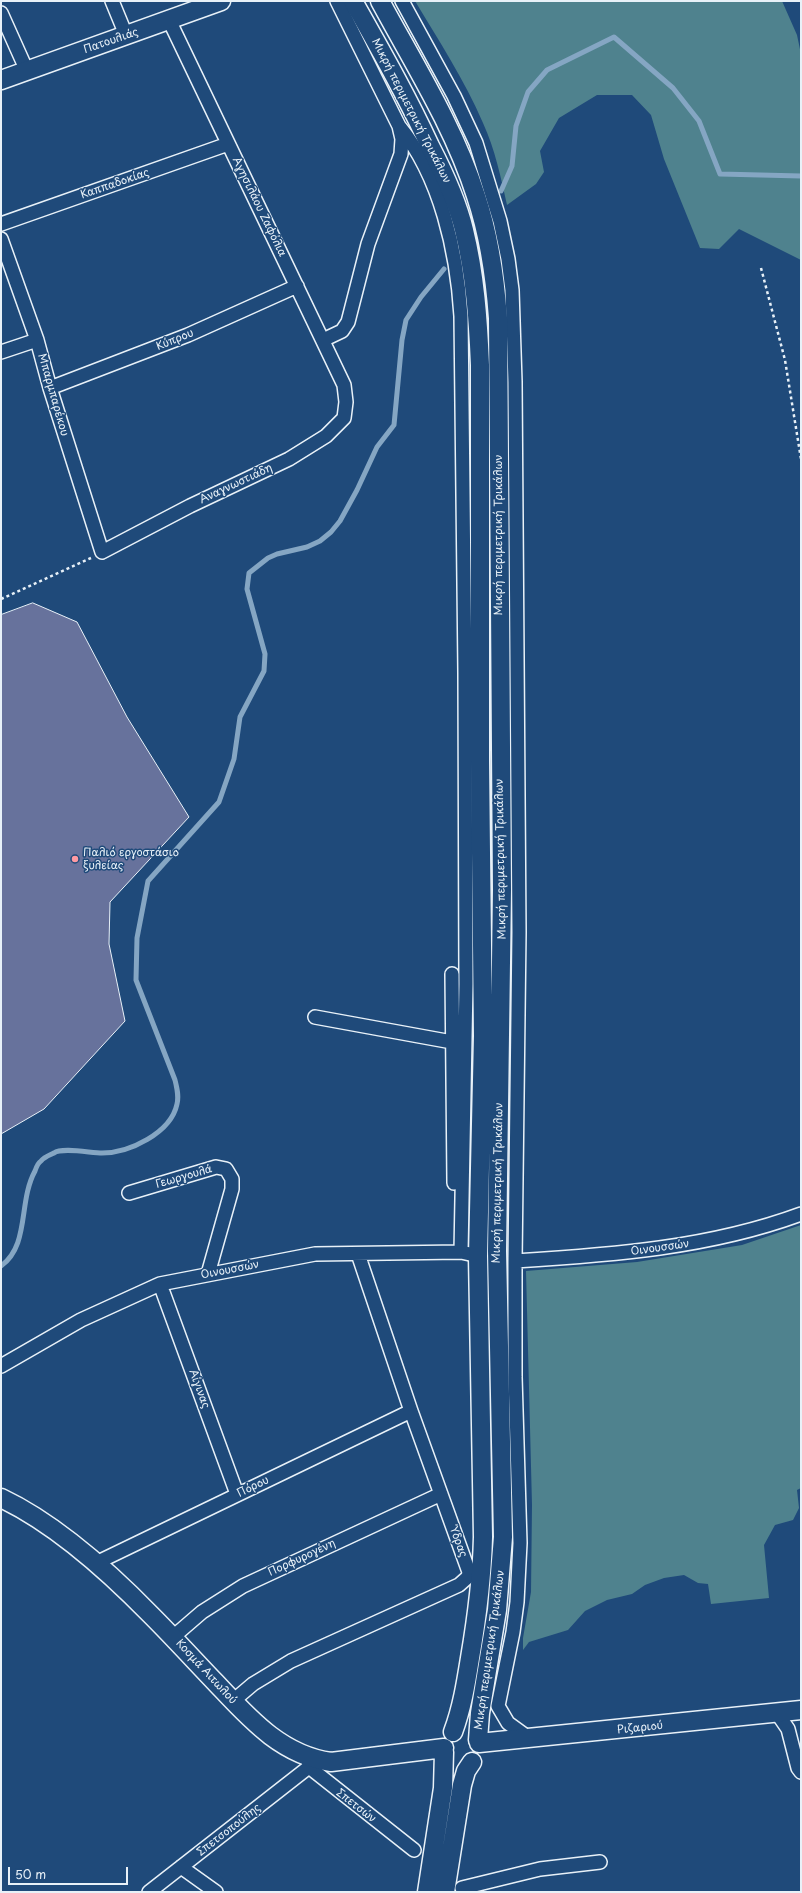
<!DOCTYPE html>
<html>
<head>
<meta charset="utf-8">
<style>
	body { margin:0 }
	#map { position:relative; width:802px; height:1893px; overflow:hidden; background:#1f4a7a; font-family:"Playpen Sans",sans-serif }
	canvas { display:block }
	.frame { position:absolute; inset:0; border:2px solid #e8f1f8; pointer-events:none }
	.scale { position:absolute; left:8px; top:1867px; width:120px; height:18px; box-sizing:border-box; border:2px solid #e8f1f8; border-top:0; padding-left:5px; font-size:12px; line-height:14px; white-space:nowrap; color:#e8f1f8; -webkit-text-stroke:3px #1f4a7a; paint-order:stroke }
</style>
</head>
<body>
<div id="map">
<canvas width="802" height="1893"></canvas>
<div class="frame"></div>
<div class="scale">50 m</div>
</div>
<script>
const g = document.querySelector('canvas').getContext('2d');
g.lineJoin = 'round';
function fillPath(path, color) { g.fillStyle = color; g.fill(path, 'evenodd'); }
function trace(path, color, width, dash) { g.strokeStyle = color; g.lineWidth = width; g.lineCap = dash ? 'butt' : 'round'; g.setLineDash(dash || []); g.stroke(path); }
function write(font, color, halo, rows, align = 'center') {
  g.font = font + ' "Playpen Sans",sans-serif'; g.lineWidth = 3; g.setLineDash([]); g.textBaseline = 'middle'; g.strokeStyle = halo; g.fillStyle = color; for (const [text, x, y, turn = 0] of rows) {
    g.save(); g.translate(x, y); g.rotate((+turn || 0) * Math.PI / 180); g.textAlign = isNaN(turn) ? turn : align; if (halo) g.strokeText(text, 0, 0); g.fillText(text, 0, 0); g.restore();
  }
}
const green = new Path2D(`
	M415,1H782L797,35L801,54V260L739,229L719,249L700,248L664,159L651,115L632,95H597L559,118L540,151L544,172L536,184L507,205C501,178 495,149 483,123C465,81 439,41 415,1Z
	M801,1225V1488L797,1490L799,1508L793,1520L775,1525L764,1545L769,1598L711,1604L708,1584L698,1583L684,1575L664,1578L645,1585L632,1594L607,1600L585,1611L568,1630L529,1642L523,1650V1638L531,1592L532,1505L526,1271L637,1262L742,1245Z`);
const stream = new Path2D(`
	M501,191L512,166L516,126L528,92L547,70L614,37L673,88L699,121L720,174L801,176
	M1,1266C30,1245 18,1202 35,1171C36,1168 38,1163 41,1161C44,1157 50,1155 54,1153C62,1147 91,1153 102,1153C129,1153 171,1133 177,1104C179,1096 177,1088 175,1080L136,980L137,938L148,881L219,802L234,759L240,717L264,671L265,654L247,589L249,573L268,558L277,554L307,547L320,541L331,532L340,521L357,490L377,447L394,425L402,340L406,320L421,297L444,269`);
const building = new Path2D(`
	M33,603L77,622L127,717L189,817L110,902L109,944L125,1021L44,1109L1,1134V615Z`);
const path = new Path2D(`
	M761,268L785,360L801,459
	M1,599L91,558`);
const street = new Path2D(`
	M112,1L126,35
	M402,1L454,96L476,143L500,221L508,259L512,290L515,382L519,932L515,1261V1377L520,1543L517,1602L513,1632L498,1706L508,1723L530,1739
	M1,13L27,71
	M399,126C441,177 457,252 461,316L465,673L466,984L461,1252
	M1,224L228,144
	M1,239L37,340L50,388L102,552L190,506L289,459L326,436L344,418L346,402L344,385L169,20
	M323,340L342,331L348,322L368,244L401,154L402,139L399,126L337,1
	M1,352L37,340
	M50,388L188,335L297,286
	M452,974L454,1183
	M315,1017L452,1042
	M129,1193L216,1167L226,1169L232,1179V1189L208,1274
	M515,1261C611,1255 709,1248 801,1214
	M160,1284L237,1494
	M1,1366L81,1320L160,1284L315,1254L461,1252L470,1254
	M96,1563L411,1411
	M173,1637L202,1612L243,1586L441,1494
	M233,1701L253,1684L291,1661L459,1585L468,1577L469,1572L411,1411L358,1254
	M777,1713L788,1729L798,1768L801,1772
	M308,1759L309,1767L414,1850
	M181,1867L216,1892
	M462,1888L540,1869L600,1862
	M149,1892L309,1767`);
const secondary = new Path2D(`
	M353,1C380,49 407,96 430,146C444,173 457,201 464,230C475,275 478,319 480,365V761L483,1036L478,1256L483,1537C482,1578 477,1617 470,1658C466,1683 462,1708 453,1732
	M380,1C414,64 454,127 476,196C489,235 495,277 498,318L502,890L497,1251L503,1537L497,1610L480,1713L478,1740
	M1,80L221,1
	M1,1498C56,1524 109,1572 151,1615C173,1637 194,1660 216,1683C249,1718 281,1755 331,1762L444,1748
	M479,1743L801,1710
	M427,1892L443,1788L444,1752
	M445,1892L462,1785L466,1771L472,1762`);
const markers = [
	[75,859,4,"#ff9aa2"]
];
const streetNames = [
	["Πατουλιάς",111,41,-19],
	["Μικρή περιμετρική Τρικάλων",411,111,63],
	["Καππαδοκίας",115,184,-19],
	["Αγησιλάου Ζαφόλια",259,207,64],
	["Κύπρου",175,340,-22],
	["Μπαρμπαρέκου",53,395,74],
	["Αναγνωστιάδη",236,484,-25],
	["Μικρή περιμετρική Τρικάλων",499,535,-90],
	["Μικρή περιμετρική Τρικάλων",501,859,-91],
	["Γεωργουλά",184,1177,-16],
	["Μικρή περιμετρική Τρικάλων",498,1183,-89],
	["Οινουσσών",660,1248,-8],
	["Οινουσσών",230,1270,-11],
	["Αίγινας",199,1389,70],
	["Πόρου",253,1487,-26],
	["Ύδρας",458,1542,70],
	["Πορφυρογένη",302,1558,-25],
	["Μικρή περιμετρική Τρικάλων",490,1650,-82],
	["Κοσμά Αιτωλού",206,1672,47],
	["Ριζαριού",640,1728,-6],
	["Σπετσών",356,1806,38],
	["Σπετσοπούλης",229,1830,-38]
];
const poiNames = [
	["Παλιό εργοστάσιο",83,853],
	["ξυλείας",83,866]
];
fillPath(green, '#4f828e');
trace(stream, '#85a6c3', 5);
fillPath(building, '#67729c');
trace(building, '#e8f1f8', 1);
trace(street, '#e8f1f8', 16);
trace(secondary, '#e8f1f8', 21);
trace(path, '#e8f1f8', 2.5, [3, 3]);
trace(street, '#1f4a7a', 13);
trace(secondary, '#1f4a7a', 18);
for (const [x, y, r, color] of markers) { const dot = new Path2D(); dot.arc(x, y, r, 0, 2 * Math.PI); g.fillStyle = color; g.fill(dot); trace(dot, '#1f4a7a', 1.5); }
write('11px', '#e8f1f8', '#1f4a7a', streetNames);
write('11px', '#e8f1f8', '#1f4a7a', poiNames, 'left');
</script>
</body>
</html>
